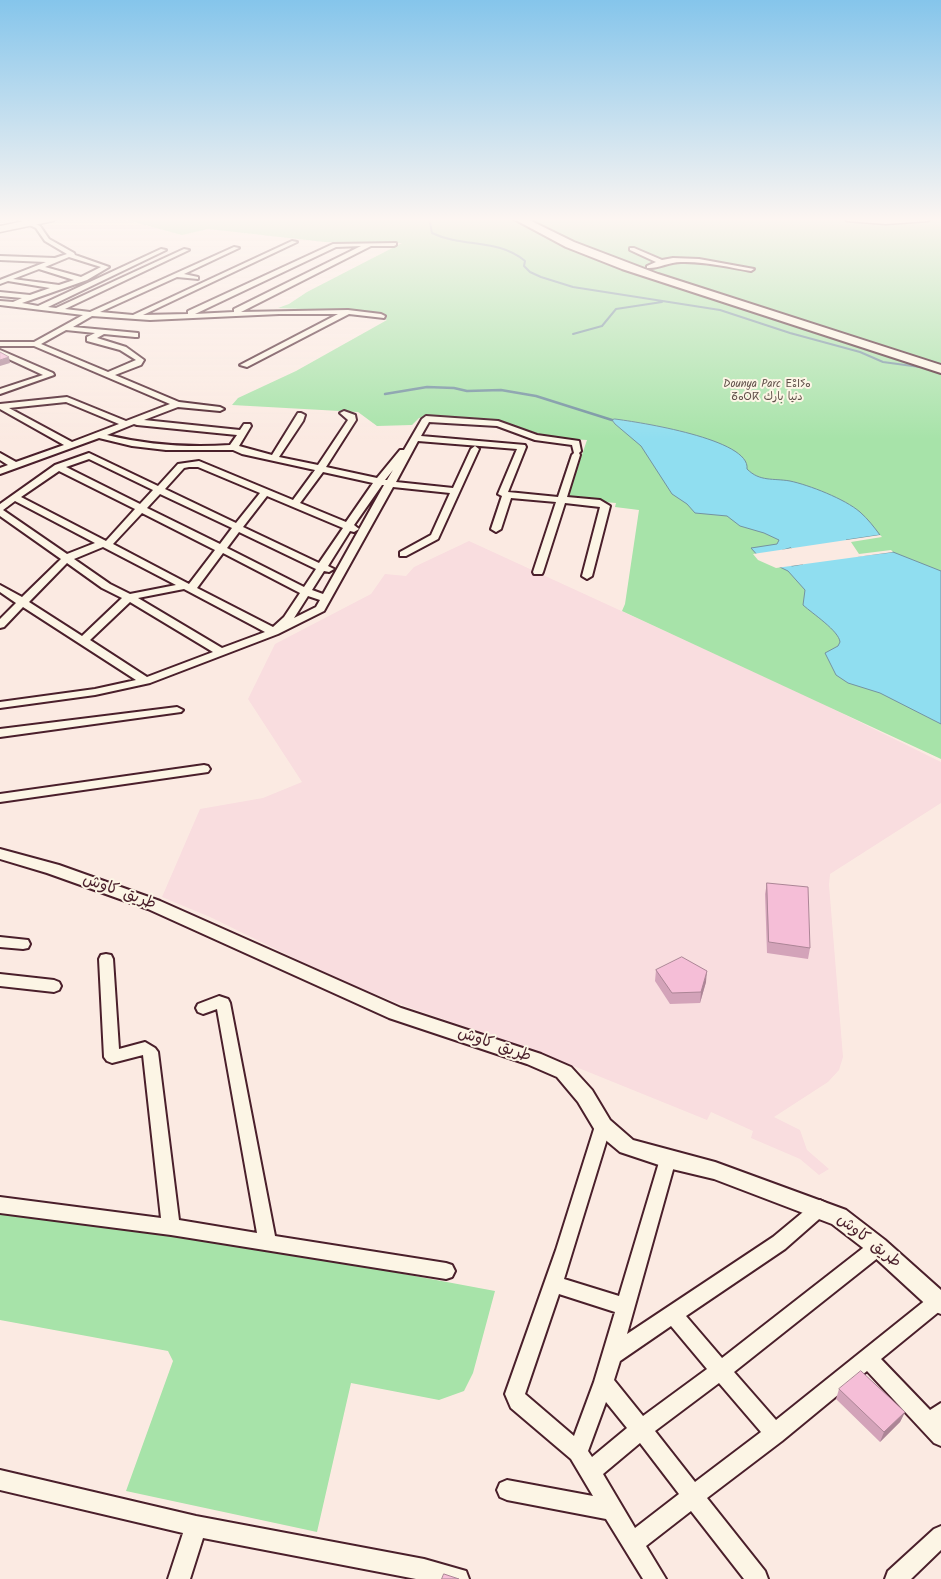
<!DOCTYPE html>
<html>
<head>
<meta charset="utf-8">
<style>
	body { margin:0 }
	canvas { display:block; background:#fbeae2 }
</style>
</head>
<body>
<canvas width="941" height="1579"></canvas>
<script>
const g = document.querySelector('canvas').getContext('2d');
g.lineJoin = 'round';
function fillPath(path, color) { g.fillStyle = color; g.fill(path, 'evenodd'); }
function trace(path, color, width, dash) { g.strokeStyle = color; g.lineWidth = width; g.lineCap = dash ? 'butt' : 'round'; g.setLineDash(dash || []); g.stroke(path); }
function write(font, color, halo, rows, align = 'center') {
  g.font = font + ' Kalam,"Playpen Sans Arabic","Noto Sans Tifinagh",sans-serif'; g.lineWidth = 4; g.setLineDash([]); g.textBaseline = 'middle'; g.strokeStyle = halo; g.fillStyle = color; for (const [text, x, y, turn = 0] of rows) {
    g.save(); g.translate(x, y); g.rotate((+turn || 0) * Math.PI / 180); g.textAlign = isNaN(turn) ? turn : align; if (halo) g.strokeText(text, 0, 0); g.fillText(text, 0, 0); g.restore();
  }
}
const built = new Path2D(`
	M469,541L813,699L941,762V803L830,874L829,885L843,1057L839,1070L828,1082L774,1117L800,1130L807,1150L829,1169L819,1175L800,1159L751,1138L753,1131L711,1112L707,1120L539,1052L408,1007L335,978L210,917L162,897L200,809L263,798L302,782L248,699L275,644L371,594L385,574L406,576L414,567Z`);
const green = new Path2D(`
	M127,218H941V759L622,611L625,604L639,510L615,507L616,503L567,499L587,440L553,438L492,419L432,415L419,418L412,425L377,426L358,412L232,405L238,398L296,371L387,320L354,311L278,308L289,304L307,292L402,243L325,242L208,229L182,235L126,220Z
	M0,1214L254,1246L495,1291L473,1373L464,1391L439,1400L351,1383L317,1532L126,1491L173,1361L168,1351L0,1320Z`);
const water = new Path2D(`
	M615,419C638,422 751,439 747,469C760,482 773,478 790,481C809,485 845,499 860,512C868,519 874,527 880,535L846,540L858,556L893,552L941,571V724L880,693L848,683L836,675L825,653L838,646L840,642C839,631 813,614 803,605L805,590L788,571L759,557L751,548L777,544L779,540L764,533L740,526L727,516L695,513L687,504L672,494L641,446L615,424L612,420ZM791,548L803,564L792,566L771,554Z`);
const pier = new Path2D(`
	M880,535L882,537L851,542L859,554L891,550L893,552L776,568L758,560L753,554Z`);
const streamFar1 = new Path2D(`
	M429,218L432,233C463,248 498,238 525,261L524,266L530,272L541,277L573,287L720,310L790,333L860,352L883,362L920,367
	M573,334L602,326L616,309L662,302`);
const stream = new Path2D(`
	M385,394L427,387L454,388L467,391L501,390L536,396L612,420`);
const minor = new Path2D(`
	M15,218H23L40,226L49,239L74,253L75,255L109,267L87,280L22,303L38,306L161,249L166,250L48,307L56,308L184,249L189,250L65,309L90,312L234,247L239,248L184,274L198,277V279L177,277L100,312L133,315L292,241L297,242L143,315L188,314V311L333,244L396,243V245L394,246H371L241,312L348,310L381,314L385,316L384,318L349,314L247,367L240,365L338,314H279L150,320L92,316L73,327L138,333V337H135L104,334L97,338L126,347L144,360L141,365L115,375L179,402L220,407L224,409L220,411L178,407L144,420L240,430L244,424H250L251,426L239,446L272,455L298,413H301L305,415L303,421L279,457L318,465L348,420L340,413L344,411L355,415L356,420L326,467L377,478L400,450H404L422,419L426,416L498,421L537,435L579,441L581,451L579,453L580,455L567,497L600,500L610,506L592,576L587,579L582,576L600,507L565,503L543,572L542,574H534L533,572L556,502L511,498L501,529L496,532L491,529L502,496L498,494L517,449L418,441L396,482L453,488L471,449L475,446L479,449L438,539L406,556H400V552L431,535L450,493L393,487L324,611L278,634L150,683L95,695L0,708V702L95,689L136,680L23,607L4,627L0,628V619L16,603L0,592V585L22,597L61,559L0,516V504L55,465L89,453L158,486L178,464L199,461L293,500L315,470L242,454L233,450H166L132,446L99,438L0,474V468L8,465L0,460V453L16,462L64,445L0,409V404L67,397L126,421L170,404L34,346H0V342H34L83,315L0,305V301L13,302L22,298L0,296V292L30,295L50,288L8,281L0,284V280L46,262L0,260V256L55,258L67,254L45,241L36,228ZM361,246L234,309V312L195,314L336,247ZM69,257L101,267L81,277L45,267ZM39,269L74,280L59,285L13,279ZM66,330L95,333L87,337V341L120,350L136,360L108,372L41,344ZM66,402L119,424L72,442L9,408ZM429,422L497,426L535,440L572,445L574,453L572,455L558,497L508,492L526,447L525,445L421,436ZM134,424L137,425L237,435L230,445C189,448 148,445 107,435ZM89,459L153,490L140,504L66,467ZM189,467H198L260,493L236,523L165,489L184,468ZM393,470L387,480H385ZM59,471L135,509L106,541L21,497ZM323,472L373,483L346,522L300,503ZM382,485H384L323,594L312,590L324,571L329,572L334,569L328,566L350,531L354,532L359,529L354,525ZM160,494L232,528L220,544L147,508ZM267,496L343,528L319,563L243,527ZM15,501L95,543L67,554L3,510ZM142,513L215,550L189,584L113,544ZM239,532L316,569L304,587L227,548ZM103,547L176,585L130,594L110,584L74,559ZM223,553L300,593L284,617L273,627L197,588ZM67,563L102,588L122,598L82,636L29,602ZM184,589L265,632L222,648L138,598ZM308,596L320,600L316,607L294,618ZM130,602L213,652L147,677L90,640Z
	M630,248H634L662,260L673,258L699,259L754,269L751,271C728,267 704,261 681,262C669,262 657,269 647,268V266L656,262L630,250Z
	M0,350L53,373L54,375L0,394V389L43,375L0,355Z
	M177,707L183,710L181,712L0,737V729Z
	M204,765L208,766L210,769L208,772L0,802V794Z
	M0,937L28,940L30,944L28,948L23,949L0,947Z
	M106,954L111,955L113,959L119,1049L145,1042L155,1048L158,1052L179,1220L257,1233L217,1009L203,1014L198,1012L196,1008L198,1004L219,996L228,999L230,1003L275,1236L446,1263L452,1265L455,1271L452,1277L446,1279L171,1235L0,1213V1197L161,1218L143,1055L112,1063L107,1061L104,1057L99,959L101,955Z
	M0,974L54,980L59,982L61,986L59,990L54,992L0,986Z
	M603,1119L609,1121L611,1126L564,1279L619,1296L660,1159L662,1154L668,1152L674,1154L676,1159L627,1334L773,1237L814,1203L820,1200L826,1203L829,1208L826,1213L785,1249L686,1316L722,1358L872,1241L878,1239L884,1241L887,1247L884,1253L734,1372L776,1420L932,1295L938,1292L941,1294V1310L881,1359L930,1410L941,1403V1446L934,1443L867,1371L782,1441L707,1498L765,1571L768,1579H744L691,1511L646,1546L666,1579H643L606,1519L507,1500L500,1497L497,1490L500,1483L507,1480L593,1496L571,1459L511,1408L505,1394L556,1250L595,1126L597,1121ZM559,1294L615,1312L594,1382L574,1436L525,1394ZM671,1326L707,1369L643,1416L614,1380L620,1361ZM719,1383L761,1432L695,1482L655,1431ZM606,1402L627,1428L592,1457L588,1451ZM640,1443L679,1494L635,1528L603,1474Z
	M0,1470L196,1516L424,1559L466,1571L469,1579H416L203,1538L190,1579H168L183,1533L0,1490Z
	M941,1526V1550L911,1579H885L888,1571L934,1529Z`);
const tertiary = new Path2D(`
	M0,849L59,865L160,901L401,1008L541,1054L571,1067L592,1090L610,1120L633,1140L715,1162L846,1210L885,1240L941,1290V1314L933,1311L871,1254L832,1224L714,1179L668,1168L620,1152L596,1132L578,1102L557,1077L527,1064L389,1018L148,909L47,873L0,859Z`);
const primary = new Path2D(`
	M40,218H58L53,221L0,232V226Z
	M843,218H933L928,221L886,224L847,221Z`);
const motorway = new Path2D(`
	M512,218H525L574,242L658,274L941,365V373L622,269L566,247Z`);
const wall = new Path2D(`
	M767,883L810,948L808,959L767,953L765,894Z
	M656,970L706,982L700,1003L670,1004L655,981Z
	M839,1389L905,1412L900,1422L880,1442L836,1399Z`);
const shadedWall = new Path2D(`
	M9,357L10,363L0,366V360Z
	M707,971L706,982L700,1003L701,992Z
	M905,1412L900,1422L880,1442L884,1432Z`);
const building = new Path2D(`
	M0,352L9,357L0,360Z
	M767,883L808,887L810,948L769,942Z
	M682,957L707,971L701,992L672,993L656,970Z
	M861,1371L905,1412L884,1432L839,1389Z
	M444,1574L459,1579H442Z`);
const farParknames = [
	["Dounya Parc ⴹⵓⵏⵢⴰ",767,385],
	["ⵒⴰⵔⴽ دنيا بارك",767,398]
];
const nearStreetnames = [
	["طريق كاوش",119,893,20],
	["طريق كاوش",494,1046,19],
	["طريق كاوش",868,1242,38]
];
fillPath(built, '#f9dddf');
fillPath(green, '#a7e3a9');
fillPath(water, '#90def0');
trace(water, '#7492a1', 1);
fillPath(pier, '#fbeae2');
trace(streamFar1, '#7492a1', 2);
trace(stream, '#7492a1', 2.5);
trace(minor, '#4a1f2b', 4);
trace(tertiary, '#4a1f2b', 4);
trace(primary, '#4a1f2b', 3);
trace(motorway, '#4a1f2b', 4);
fillPath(minor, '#fcf5e5');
fillPath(tertiary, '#fcf5e5');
fillPath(primary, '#fcf5e5');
fillPath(motorway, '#fcf5e5');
fillPath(wall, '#d3a3b9');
fillPath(shadedWall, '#ac8596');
fillPath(building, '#f5bed7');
trace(building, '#ac8596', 1);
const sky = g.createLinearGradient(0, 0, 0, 439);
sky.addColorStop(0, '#85c5eb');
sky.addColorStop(0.5, '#fdf6f2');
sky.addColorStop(1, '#fdf6f200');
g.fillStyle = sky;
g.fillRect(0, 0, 941, 439);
write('11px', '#61504a', '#fcf5e5', farParknames);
write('16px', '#4a1f2b', '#fcf5e5', nearStreetnames);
</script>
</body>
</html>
